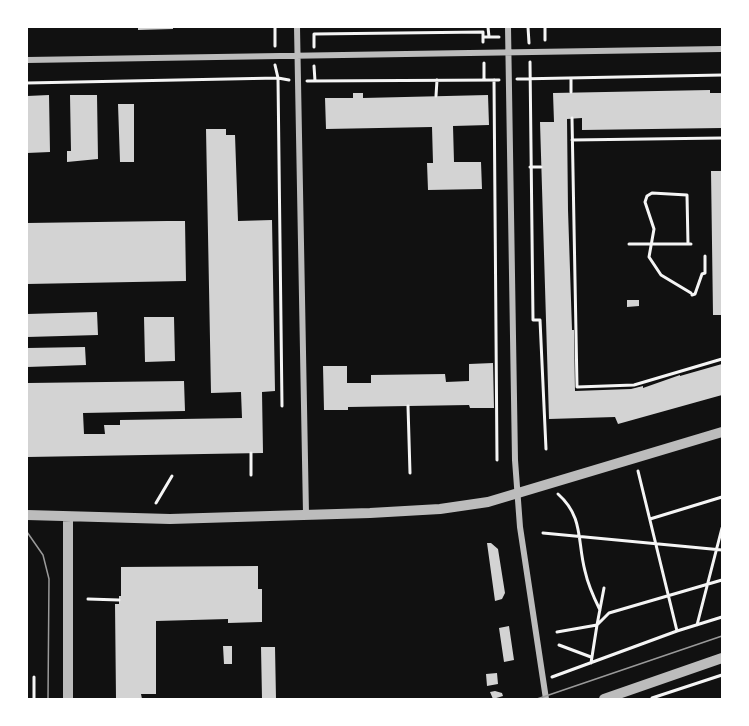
<!DOCTYPE html>
<html>
<head>
<meta charset="utf-8">
<style>
	body { margin:0 }
	#map { position:relative; width:749px; height:726px; overflow:hidden; background:#111; font-family:"Varela Round",sans-serif }
	canvas { display:block }
	.frame { position:absolute; inset:0; border:28px solid #fff; pointer-events:none }
</style>
</head>
<body>
<div id="map">
<canvas width="749" height="726"></canvas>
<div class="frame"></div>
</div>
<script>
const g = document.querySelector('canvas').getContext('2d');
g.lineJoin = 'round';
function fillPath(path, color) { g.fillStyle = color; g.fill(path, 'evenodd'); }
function trace(path, color, width, dash) { g.strokeStyle = color; g.lineWidth = width; g.lineCap = dash ? 'butt' : 'round'; g.setLineDash(dash || []); g.stroke(path); }
const building = new Path2D(`
	M138,27H173V29L138,30Z
	M710,90V93H722V128L582,130V118L567,119L568,210L572,330H574L575,391L631,389L643,386V388L680,375V376L722,364V395L618,424L615,417L549,419L540,122H554L553,93Z
	M353,93H363V98L488,95L489,125L453,126L454,162H481L482,189L428,190L427,163H433L432,127L326,129L325,98H353Z
	M49,95L50,152L27,153V96Z
	M70,95H97L98,159L67,162V151H71Z
	M118,104H134V162H120Z
	M206,129H226V135H235L238,221L272,220L275,391L262,392L263,453L27,457L28,383L184,381L185,411L83,413L84,434H105L104,425H120V420L242,418L241,392L211,393Z
	M711,171H722V315H713Z
	M167,221H185L186,281L27,284V223Z
	M627,300H639V306L627,307Z
	M97,312L98,335L27,337V314Z
	M144,317H174L175,361L145,362Z
	M85,347L86,365L27,367V348Z
	M493,363L494,408H470L469,405L348,407V410H324L323,366H347V383H371V375L445,374L446,382L469,381V364Z
	M487,543H491L498,549L505,593L502,599L495,601Z
	M258,566V589H262V622L228,623V619L156,621V694H141L142,699H116L115,604H119V596H121V567Z
	M509,626L514,660L504,662L499,628Z
	M223,646H232V664H224Z
	M261,647H275L276,699H262Z
	M497,673L498,684L487,686L486,674Z
	M495,691L502,693L503,696L493,699L490,692Z`);
const path = new Path2D(`
	M488,27L489,37
	M528,27L529,43
	M545,27V40
	M483,37H499
	M275,46V27
	M314,47V34L483,32V42
	M530,62L533,320H540L546,449
	M484,63V80
	M275,65L278,78L282,406
	M314,66L315,81
	M571,78V92
	M517,79L722,75
	M494,80L497,460
	M307,81L499,80
	M27,83L278,78L289,80
	M436,96L437,80
	M572,118L577,387L634,385L722,359
	M572,140L722,138
	M530,167H541
	M629,244H691
	M688,244L687,195L652,193L647,196L645,202L654,229L649,257L661,275L691,293
	M692,295L695,294L702,274L705,273V256
	M408,406L410,473
	M251,453V475
	M638,471L677,631
	M558,494C584,517 577,541 585,571C588,585 594,598 600,610
	M156,503L172,476
	M650,519L722,497
	M543,533L722,550
	M88,599L119,600
	M697,625L722,528
	M557,632L597,625L604,588
	M559,645L591,657
	M591,663L597,625L609,613L722,580
	M552,677L677,631L722,617
	M652,698L722,675
	M34,699V677`);
const minor = new Path2D(`
	M297,27L306,514
	M508,27L515,460L520,527L546,699
	M27,60L722,49`);
const tertiary = new Path2D(`
	M27,515L170,519L370,513L440,509L488,502L722,432
	M68,517V699
	M604,699L722,658`);
const tram = new Path2D(`
	M27,532L43,555L49,579L48,699
	M537,699L722,636`);
fillPath(building, '#d3d3d3');
trace(path, '#f5f5f5', 3);
trace(minor, '#bcbcbc', 6);
trace(tertiary, '#bcbcbc', 10);
trace(tram, '#9a9a9a', 1.5);
</script>
</body>
</html>
